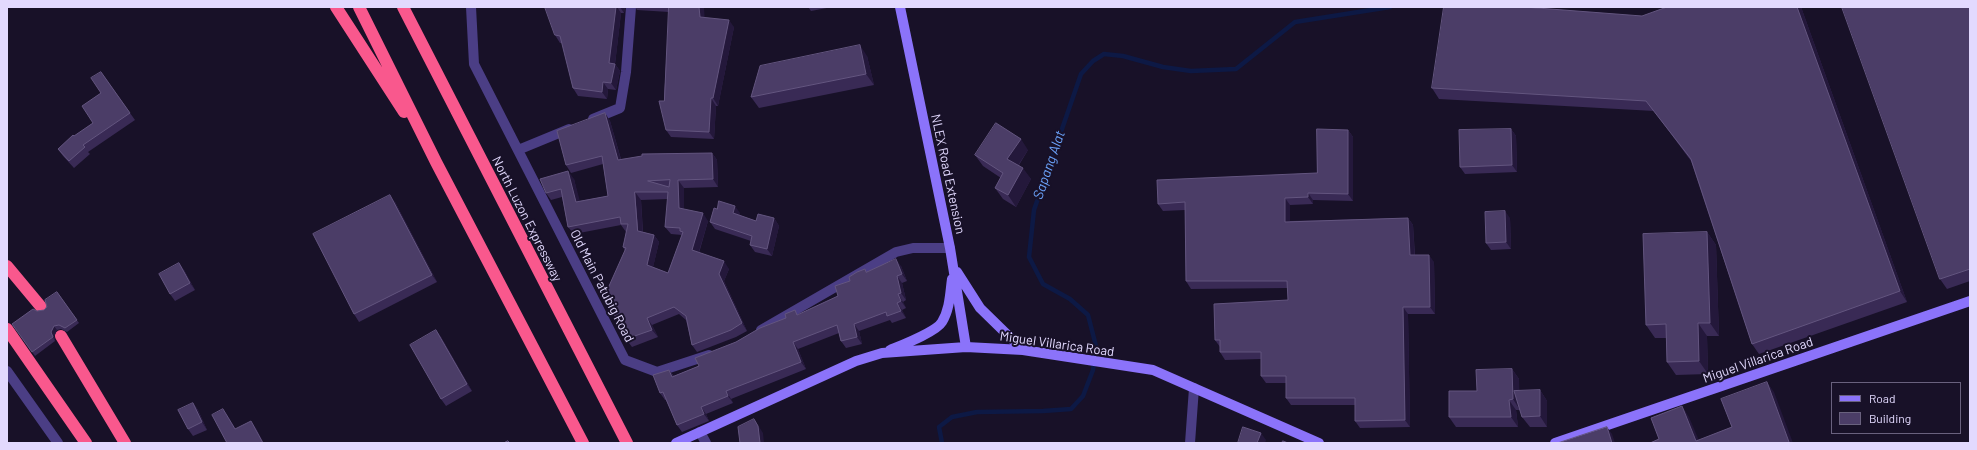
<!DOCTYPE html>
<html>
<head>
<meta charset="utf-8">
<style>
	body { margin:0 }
	#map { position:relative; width:1977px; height:450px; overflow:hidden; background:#181128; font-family:Barlow,sans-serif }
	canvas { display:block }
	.frame { position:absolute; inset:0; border:8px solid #e2d9fe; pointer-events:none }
	.legend { position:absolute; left:1831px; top:382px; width:130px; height:52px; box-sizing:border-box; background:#181128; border:1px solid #69617e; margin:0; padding:5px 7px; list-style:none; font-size:12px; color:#e2d9fe }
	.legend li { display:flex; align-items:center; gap:8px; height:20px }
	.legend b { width:20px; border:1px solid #69617e }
</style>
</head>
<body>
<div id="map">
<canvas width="1977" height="450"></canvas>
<div class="frame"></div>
<ul class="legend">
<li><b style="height:5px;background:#8b73fa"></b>Road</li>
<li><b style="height:11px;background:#4b3d67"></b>Building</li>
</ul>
</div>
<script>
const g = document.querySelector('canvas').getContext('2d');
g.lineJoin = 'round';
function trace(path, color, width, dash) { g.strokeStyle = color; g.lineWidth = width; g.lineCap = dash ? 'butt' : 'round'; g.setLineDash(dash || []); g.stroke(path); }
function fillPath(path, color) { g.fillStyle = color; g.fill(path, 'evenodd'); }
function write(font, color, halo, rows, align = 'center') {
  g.font = font + ' Barlow,sans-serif'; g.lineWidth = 4; g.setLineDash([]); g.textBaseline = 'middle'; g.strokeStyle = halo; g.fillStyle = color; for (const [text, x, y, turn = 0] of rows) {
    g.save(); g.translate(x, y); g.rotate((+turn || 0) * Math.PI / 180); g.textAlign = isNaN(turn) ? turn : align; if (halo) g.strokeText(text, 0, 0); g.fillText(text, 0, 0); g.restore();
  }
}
const stream = new Path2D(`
	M942,443L939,427L952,417L977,412L1043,411L1071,409L1083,396L1093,370L1096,346L1088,315L1070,299L1043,284L1029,257L1034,210L1081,74L1093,61L1104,54L1123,56L1163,67L1191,71L1236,69L1295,22L1390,7`);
const minor = new Path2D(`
	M471,7L474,64L625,360L657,372L709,355
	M593,119L620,108L626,72L631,7
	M518,150L569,129
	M761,330L896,252L913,248H950
	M7,371L58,443
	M1190,443L1194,388`);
const tertiary = new Path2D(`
	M700,432L706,443`);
const secondary = new Path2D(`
	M900,7L950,248L966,347
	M957,272L980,308L1023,350
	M890,350C902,345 936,332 942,322C950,309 950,293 952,279
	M676,443L856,361L882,353L966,347L1023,350L1153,370L1319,443
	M1555,443L1970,301`);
const motorway = new Path2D(`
	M336,7L404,112
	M359,7L436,162L583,443
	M403,7L627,443
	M7,266L42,308
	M7,329L86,443
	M61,336L125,443`);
const wall = new Path2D(`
	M545,7H625L624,13H621L615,64L620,71L616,90L608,89L607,99L578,96L573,88L562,43H560L555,35Z
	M635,7H704V18L734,27L718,106H716L714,139L671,137L666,130L664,101L669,12L637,10Z
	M808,7H832L811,11Z
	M1801,7L1907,302L1759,354L1752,344L1691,161L1654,111L1439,99L1432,88L1642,16Z
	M1970,7V281L1947,289L1940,279Z
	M867,56L874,85L759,108L751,97Z
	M101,72L135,120L88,152L90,154L74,168L63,156L58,149L93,123L101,93Z
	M605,113L610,121L621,159L712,153L717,160L718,187L684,188V209L708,221L699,253L729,269L724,281L747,331L736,337L697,352L692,345L686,320L679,314L652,325L658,337L632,347L626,339L625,251L623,247L626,232L621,225L574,234L568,227L562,197L551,200L546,193L574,179L579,201L608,196L603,164L571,173L566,165ZM668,199L665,227L671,234L682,235L668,273L653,267L659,242L654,235L643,232L641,200Z
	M1511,129L1516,136L1517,172L1465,174L1460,167Z
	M1348,130L1353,137V201L1313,200V204L1290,205V221L1408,218L1413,225L1415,255L1434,262L1435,314H1408L1410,427L1360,428L1355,421V405H1291L1286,398V383H1266L1261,376V359L1225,360L1220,352V347L1215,340L1288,300V288L1191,289L1186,281L1185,210L1163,211L1158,204L1317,173Z
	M1028,150L1019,165L1031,179L1016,207L1003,199L995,188L1001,178L983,166L975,155Z
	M395,202L437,282L359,322L354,314Z
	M717,209L740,213L739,215L756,221L774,218L779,226L772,256L755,252L750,245L751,241L715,229L710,222Z
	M1510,218L1511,249L1491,250L1486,243Z
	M1707,232L1716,245L1719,336H1707L1708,374L1676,375L1667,362L1666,338H1655L1646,325Z
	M179,263L184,270L195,290L175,301L170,294Z
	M901,266L907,281L902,283L906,300L903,302L906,308L902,310L906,318L892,323L890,320L859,331L862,344L846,348L841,341L839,333L798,349L806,369L731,399L733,403L706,414L709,421L682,432L677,425L666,400H665L660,393L669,370L674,376L699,366L736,342L799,315L838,296L850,281L865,269L866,272Z
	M57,292L79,323L67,332L61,329L57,330L54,336L55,341L35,356L12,324L37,311L44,310Z
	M436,330L441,337L472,391L446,406L441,399Z
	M1512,369L1519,379V391L1540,390L1547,401V427H1530L1522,417L1520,410H1516L1518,427H1456L1449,417L1477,391Z
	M193,403L198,410L207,430L193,436L188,429Z`);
const shadedWall = new Path2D(`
	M616,7H617L621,13L615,64L620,71L616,90L611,83L609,63Z
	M620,7H625L624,13Z
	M699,7H704L705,24L700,17Z
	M1797,7H1801L1907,302L1900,291Z
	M729,20L734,27L718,106L713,98Z
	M860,45L867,56L874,85L866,74Z
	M603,82L608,89L607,99L602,92Z
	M711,98L716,106L714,139L709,132Z
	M605,113L610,121L623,167L618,160Z
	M1511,129L1516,136L1517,172L1512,165Z
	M1348,130L1353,137V201L1348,194Z
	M1021,139L1028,150L1015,170L1007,159Z
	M712,153L717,160L718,187L713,179Z
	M1023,168L1031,179L1016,207L1008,195Z
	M568,171L574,179L582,209L576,202Z
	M678,180L684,188V215L679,208Z
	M635,192L641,200L643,238L638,231Z
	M1308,193L1313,200V204L1308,197Z
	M390,195L395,202L437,282L432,275Z
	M1285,198L1290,205V229L1285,222Z
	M735,206L740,213L738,220L733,213Z
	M1505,211L1510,218L1511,249L1506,242Z
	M703,213L708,221L697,258L692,250Z
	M774,218L779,226L772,256L767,249Z
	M1408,218L1413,225L1415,262L1410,255Z
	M1707,232L1716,245L1719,336L1710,323Z
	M654,235L659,242L652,272L647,265Z
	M1429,255L1434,262L1435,314L1430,307Z
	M896,259L901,266L907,281L902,274Z
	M724,261L729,269L724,281L747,331L742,323L719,274Z
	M179,263L184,270L195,290L190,283Z
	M897,276L902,283L906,300L901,293Z
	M898,294L903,302L906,308L901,301Z
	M897,303L902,310L906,318L901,311Z
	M1403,307L1408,314L1410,427L1405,420Z
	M647,318L652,325L658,337L652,330Z
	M1698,323L1707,336L1708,374L1699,361Z
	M854,324L859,331L862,344L857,337Z
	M54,326L57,330L54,336L55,341L53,337L51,332Z
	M436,330L441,337L472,391L467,384Z
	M793,342L798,349L806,369L801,362Z
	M1512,369L1519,379L1520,410L1513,399Z
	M669,370L674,377H672Z
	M1767,382L1774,392L1793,443H1790L1789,442Z
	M1540,390L1547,401V427L1540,416Z
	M726,391L731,399L733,403L728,396Z
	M1509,400L1516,410L1518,427L1511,417Z
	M193,403L198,410L207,430L202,422Z
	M1682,406L1689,417L1700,443L1696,441Z
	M701,407L706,414L709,421L704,414Z
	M223,409L228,416L240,436L235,429Z
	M754,419L763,433L764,443H760Z
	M251,421L256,428L264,443H263Z
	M1607,427L1612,434L1615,443H1612Z
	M1261,433L1266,440L1265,443H1257Z`);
const building = new Path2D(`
	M545,7H616L609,63L615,64L611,83L603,82L602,92L573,88L560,36L555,35Z
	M669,7H699L700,17L729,20L713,98H711L709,132L666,130L659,101H664Z
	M1444,7H1524L1642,16L1667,7H1797L1900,291L1752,344L1691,159L1646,101L1432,88Z
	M1842,7H1970V269L1940,279Z
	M860,45L866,74L751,97L760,66Z
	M101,72L130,113L83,145L85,147L69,161L58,149L73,135L74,136L93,123L82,106L101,93L91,78Z
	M605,113L618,160L642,156V154L712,153L713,179L678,180L679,208L703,213L692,250L724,261L719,274L742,323L731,330L692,345L686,316L674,307L647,318L652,330L626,339L605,295L626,248L623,247L628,224H621L620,217L568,227L561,189L546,193L540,179L568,171L576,202L608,196L602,156L566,165L557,131ZM670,180L669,187L648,181ZM635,192H668L665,227L680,228V231L683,232L668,273L647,265L654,235L638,231Z
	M996,123L1021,139L1007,159L1023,168L1008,195L995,188L1003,173L975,155Z
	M1317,129L1348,130V194L1308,193V197L1285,198V222L1408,218L1410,255H1429L1430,307H1403L1405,420L1355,421V398H1286V376H1261V352H1220V340H1215L1214,304L1288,300L1287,281H1186L1185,202L1158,204L1157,180L1317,173Z
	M1511,129L1512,165L1460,167L1459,130Z
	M390,195L432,275L354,314L313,234Z
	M719,201L735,206L733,213L756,221L758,214L774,218L767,249L750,245L752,236L710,222L714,208L717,209Z
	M1505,211L1506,242L1486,243L1485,212Z
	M1707,232L1710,323H1698L1699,361L1667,362L1666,324L1646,325L1643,234Z
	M896,259L902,274L897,276L901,293L898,294L901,301L897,303L901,311L887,316L886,312L854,324L857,337L841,341L837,325L793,342L801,362L726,391L728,396L701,407L704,414L677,425L663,392L660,393L653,375L669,370L672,377L699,366L695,358L736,342L760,328L786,318L785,314L795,310L797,315L838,296L835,286L850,281L849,277L857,272L865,269L866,272Z
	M179,263L190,283L170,294L159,274Z
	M57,292L77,320L65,328L59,325L54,326L51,332L53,337L32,352L12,324L33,309L37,311L44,310L47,307L45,300Z
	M436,330L467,384L441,399L410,345Z
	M1512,369L1513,399L1509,400L1511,417H1449V391H1477L1476,370Z
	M1767,382L1789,442L1786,443H1650L1659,439L1651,418L1682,406L1696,441L1732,427L1721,399Z
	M1540,390V416L1522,417L1514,391Z
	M193,403L202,422L188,429L178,410Z
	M223,409L235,429L251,421L263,443H227L212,415Z
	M754,419L758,426L760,443H740L738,427Z
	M1243,427L1261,433L1257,443H1238Z
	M1607,427L1612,443H1558Z
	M508,441L510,443H504Z
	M1283,441L1288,443H1282Z`);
const streetNames = [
	["NLEX Road Extension",948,174,78],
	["North Luzon Expressway",527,219,63],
	["Old Main Patubig Road",602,286,63],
	["Miguel Villarica Road",1057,344,8],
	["Miguel Villarica Road",1758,360,-19]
];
const waterNames = [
	["Sapang Alat",1049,165,-71]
];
trace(stream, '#0d1945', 4.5);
trace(minor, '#4b3e85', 10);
trace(tertiary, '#4b3e85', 10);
trace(secondary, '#8b73fa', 10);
trace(motorway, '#f9588d', 12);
fillPath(wall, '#392a55');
fillPath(shadedWall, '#24183b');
fillPath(building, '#4b3d67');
trace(building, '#63557f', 1);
write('13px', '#e2d9fe', '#181128', streetNames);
write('italic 14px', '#6ba2fa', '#181128', waterNames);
</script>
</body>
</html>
